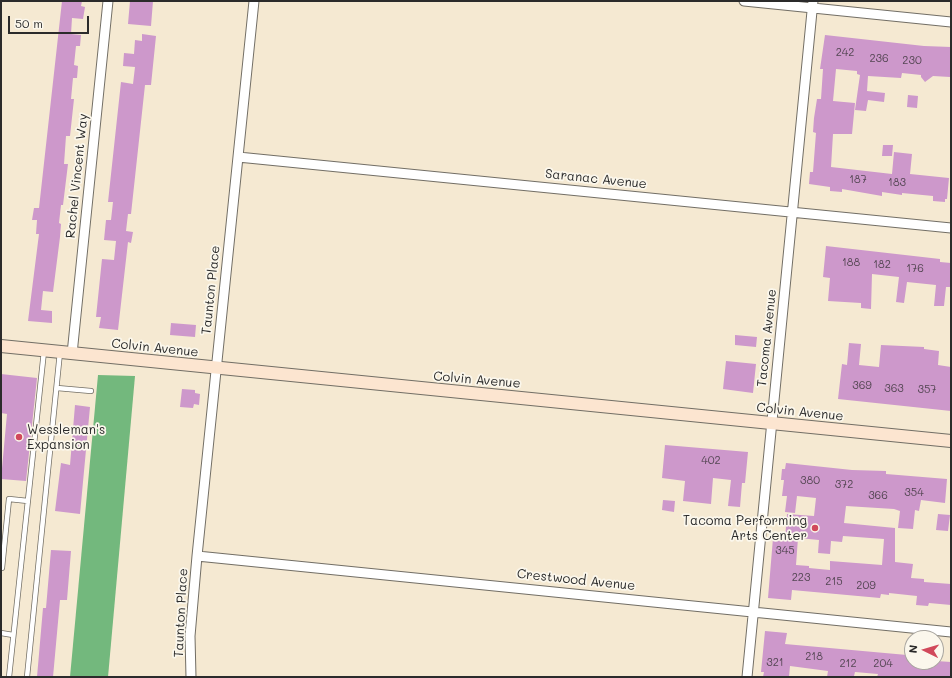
<!DOCTYPE html>
<html>
<head>
<meta charset="utf-8">
<style>
	body { margin:0 }
	#map { position:relative; width:952px; height:678px; overflow:hidden; background:#f5e9d2; font-family:Mali,sans-serif }
	canvas { display:block }
	.frame { position:absolute; inset:0; border:2px solid #2b2b2b; pointer-events:none }
	.north { position:absolute; left:904px; top:630px; width:40px; height:40px; box-sizing:border-box; background:#fbf7ec; border:1px solid #a8a59f; border-radius:50%; rotate:275deg; font-size:11px; font-weight:700; line-height:16px; text-align:center; color:#2b2b2b }
	.north::after { content:''; display:block; margin:auto; width:14px; height:18px; background:#d1495b; clip-path:polygon(50% 0,100% 100%,50% 72%,0 100%) }
	.scale { position:absolute; left:8px; top:16px; width:81px; height:18px; box-sizing:border-box; border:2px solid #2b2b2b; border-top:0; padding-left:5px; font-size:12px; line-height:14px; white-space:nowrap; color:#2b2b2b; -webkit-text-stroke:3px #fbf7ec; paint-order:stroke }
</style>
</head>
<body>
<div id="map">
<canvas width="952" height="678"></canvas>
<div class="frame"></div>
<div class="north">N</div>
<div class="scale">50 m</div>
</div>
<script>
const g = document.querySelector('canvas').getContext('2d');
g.lineJoin = 'round';
function fillPath(path, color) { g.fillStyle = color; g.fill(path, 'evenodd'); }
function trace(path, color, width, dash) { g.strokeStyle = color; g.lineWidth = width; g.lineCap = dash ? 'butt' : 'round'; g.setLineDash(dash || []); g.stroke(path); }
function write(font, color, halo, rows, align = 'center') {
  g.font = font + ' Mali,sans-serif'; g.lineWidth = 3.5; g.setLineDash([]); g.textBaseline = 'middle'; g.strokeStyle = halo; g.fillStyle = color; for (const [text, x, y, turn = 0] of rows) {
    g.save(); g.translate(x, y); g.rotate((+turn || 0) * Math.PI / 180); g.textAlign = isNaN(turn) ? turn : align; if (halo) g.strokeText(text, 0, 0); g.fillText(text, 0, 0); g.restore();
  }
}
const forest = new Path2D(`
	M98,375L135,376L108,677H70Z`);
const building = new Path2D(`
	M62,1H82L81,6L85,7L83,19L72,18L71,34L81,35L80,46H76L74,65L78,66L77,78H73L71,99H74L70,136H66L64,164H68L63,205H61L59,223L61,224L60,237L53,292L43,291L41,310L52,311V323L28,321L39,234H36L37,220H32L34,208H39Z
	M130,1H153L151,26L128,24Z
	M142,34L156,36L151,85H145L131,214H128L126,231L133,232L131,243L128,242L118,330L99,328L101,317H96L102,259L114,260L116,241L104,240L106,220H111L113,202H108L121,82L133,84L135,67L123,66L124,53L134,54L135,40L142,41Z
	M825,35L924,46L951,47L950,77L933,76L925,82L921,77V75L902,73L901,78L868,76L867,91L885,93L884,102L868,100L866,111L855,110L860,75L857,74V71L836,69L833,101L855,103L852,134H833L831,167L892,174L894,152L912,154L910,174L949,178L947,199H945V202L933,201V196L902,193V195L882,192V196L842,189V192L830,191V187L809,184L810,172H813L816,133L813,132L814,118L817,99H821L823,69H820Z
	M908,95L918,96L917,108L907,107Z
	M883,145H893L892,156H882Z
	M826,246L940,259V262L951,263V287H946L944,306H934L936,285L907,282L904,303L896,302L899,277L872,274L871,309L861,308V303L828,301L830,278L823,277Z
	M171,323L196,325L195,337L170,335Z
	M735,335L757,337L756,347L735,345Z
	M849,343L861,344L859,365L879,367L881,345L924,347V349L939,351L938,365L951,367V411L838,399L842,364L847,365Z
	M726,361L756,364L753,393L723,389Z
	M1,374L37,378L26,481L1,479L7,414L1,413Z
	M182,389L195,390V393L200,394L199,405L194,404L193,408L180,407Z
	M75,405L90,407L80,514L55,511L61,463L70,465Z
	M665,445L748,452L745,483H742L740,507L728,506L731,480L713,478L711,504L683,501L685,481L662,478Z
	M786,463L852,470L886,471V474L947,479L945,503L921,500L919,511L915,510L913,529L898,528L900,511L894,509L846,506L844,523L895,528V562L913,564L911,578L924,579V582L951,584V605L929,603L928,606L916,605L917,596L889,593V595L881,594L880,598L792,590L791,600L768,598L773,538L785,539L787,514L814,516L816,498L797,496L795,513L785,512L787,496H782L784,480H781L782,469H785ZM843,536L884,539L882,565L830,561V570L809,568V566L796,565L798,538L819,540L818,553L830,554L831,541L842,542Z
	M663,500L675,501L674,512L662,510Z
	M938,514L950,515L948,531L936,530Z
	M51,550L71,551L67,600H60L53,677H37L43,608H46Z
	M765,631L787,633L785,644L907,655V660L912,662L936,664V661L951,662V677H877L878,674L855,672L854,676L827,677L828,671L790,666L789,677H763L764,672H761Z`);
const lane = new Path2D(`
	M57,388L91,391
	M2,568L9,499L28,501
	M1,633L13,635
	M9,677L44,351
	M27,677L60,352`);
const street = new Path2D(`
	M744,1L951,22
	M238,157L951,228
	M72,354L108,1
	M197,556L951,632
	M191,677L190,636L197,556L254,1
	M747,677L813,1`);
const secondary = new Path2D(`
	M1,346L951,441`);
const markers = [
	[19,437,4,"#d1495b"],
	[815,528,4,"#d1495b"]
];
const numberNames = [
	["242",845,53],
	["236",879,59],
	["230",912,61],
	["187",858,180],
	["183",897,183],
	["188",851,263],
	["182",882,265],
	["176",915,269],
	["369",862,386],
	["363",894,389],
	["357",927,390],
	["402",711,461],
	["380",810,481],
	["372",844,485],
	["354",914,493],
	["366",878,496],
	["345",785,551],
	["223",801,578],
	["215",834,582],
	["209",866,586],
	["218",814,657],
	["321",775,663],
	["212",848,664],
	["204",883,664]
];
const streetNames = [
	["Rachel Vincent Way",77,176,-84],
	["Saranac Avenue",596,179,6],
	["Taunton Place",211,290,-84],
	["Tacoma Avenue",767,338,-84],
	["Colvin Avenue",155,348,6],
	["Colvin Avenue",477,380,5],
	["Colvin Avenue",800,412,6],
	["Crestwood Avenue",576,580,6],
	["Taunton Place",181,613,-87]
];
const poiNames = [
	["Wessleman's",27,430],
	["Expansion",27,445],
	["Tacoma Performing",807,521,"right"],
	["Arts Center",807,536,"right"]
];
fillPath(forest, '#73b87d');
fillPath(building, '#cd98cb');
trace(lane, '#726e65', 6);
trace(street, '#726e65', 11);
trace(secondary, '#726e65', 14);
trace(lane, '#fff', 4.5);
trace(street, '#fff', 9);
trace(secondary, '#fce5d0', 12);
for (const [x, y, r, color] of markers) { const dot = new Path2D(); dot.arc(x, y, r, 0, 2 * Math.PI); g.fillStyle = color; g.fill(dot); trace(dot, '#fbf7ec', 1.5); }
write('11px', '#544653', null, numberNames);
write('13px', '#2b2b2b', '#fbf7ec', streetNames);
write('13px', '#2b2b2b', '#fbf7ec', poiNames, 'left');
</script>
</body>
</html>
